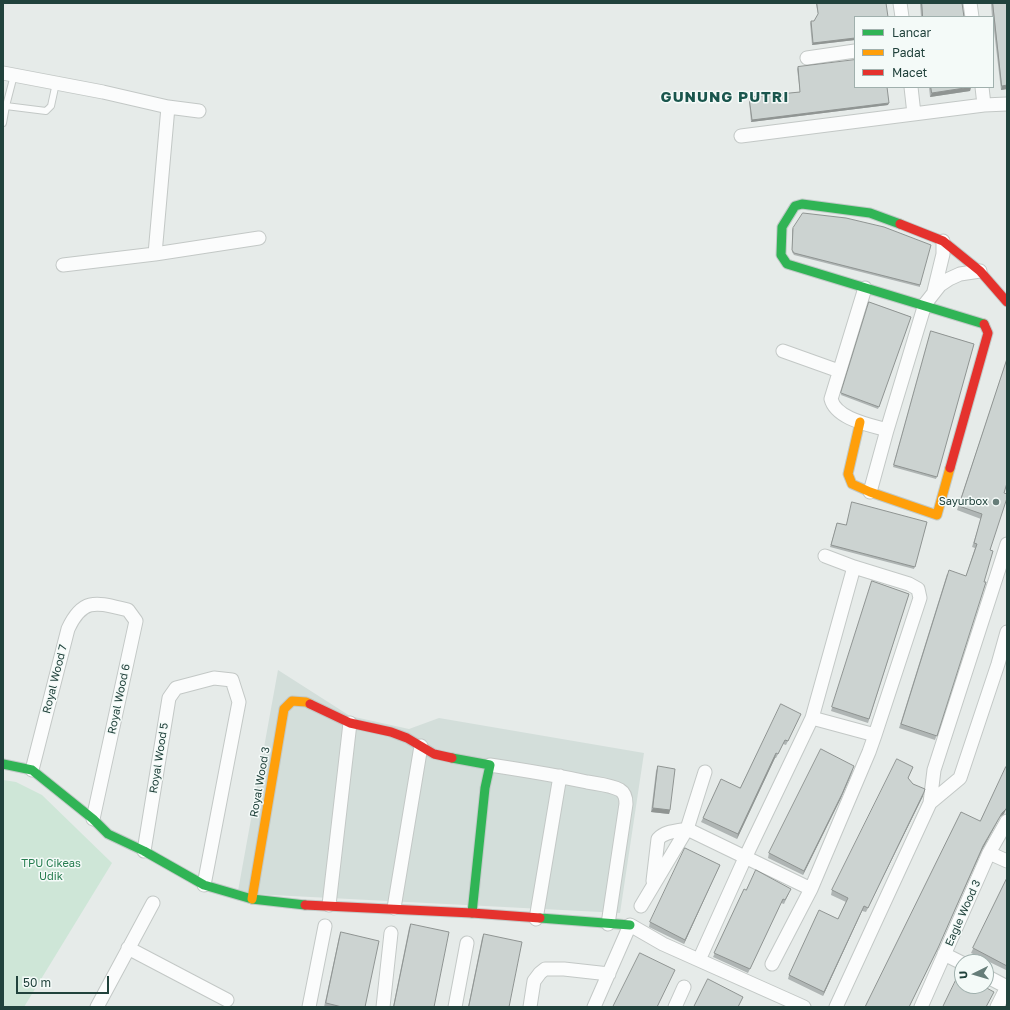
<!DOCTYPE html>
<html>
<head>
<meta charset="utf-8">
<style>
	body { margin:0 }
	#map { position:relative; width:1010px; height:1010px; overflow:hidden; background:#e6ebe9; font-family:"Golos Text",sans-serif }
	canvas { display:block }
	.frame { position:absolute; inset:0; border:4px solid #21423c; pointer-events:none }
	.legend { position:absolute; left:854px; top:16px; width:140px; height:72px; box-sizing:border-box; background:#f4faf8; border:1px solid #a0b0ad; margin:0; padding:5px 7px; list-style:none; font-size:12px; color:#21423c }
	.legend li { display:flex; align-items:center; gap:8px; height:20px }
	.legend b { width:20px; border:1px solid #a0b0ad }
	.north { position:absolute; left:954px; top:954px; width:40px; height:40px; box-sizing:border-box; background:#f4faf8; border:1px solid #a0b0ad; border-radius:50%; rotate:265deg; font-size:11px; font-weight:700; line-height:16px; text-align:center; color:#21423c }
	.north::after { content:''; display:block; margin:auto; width:14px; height:18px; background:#667d79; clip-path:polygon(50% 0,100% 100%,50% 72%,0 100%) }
	.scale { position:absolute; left:16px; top:976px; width:93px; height:18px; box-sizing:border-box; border:2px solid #21423c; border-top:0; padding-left:5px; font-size:12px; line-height:14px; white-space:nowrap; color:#21423c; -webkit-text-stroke:3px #f4faf8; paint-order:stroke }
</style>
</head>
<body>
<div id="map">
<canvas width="1010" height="1010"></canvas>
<div class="frame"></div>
<ul class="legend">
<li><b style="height:5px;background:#30b455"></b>Lancar</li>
<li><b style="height:5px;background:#ff9f0a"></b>Padat</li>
<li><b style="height:5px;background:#e5322d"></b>Macet</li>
</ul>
<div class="north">U</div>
<div class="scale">50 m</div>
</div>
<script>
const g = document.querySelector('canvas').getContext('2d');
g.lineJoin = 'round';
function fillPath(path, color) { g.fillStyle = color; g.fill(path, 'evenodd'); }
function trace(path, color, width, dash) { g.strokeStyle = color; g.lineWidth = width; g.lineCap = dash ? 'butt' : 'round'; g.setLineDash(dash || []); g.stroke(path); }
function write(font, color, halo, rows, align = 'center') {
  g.font = font + ' "Golos Text",sans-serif'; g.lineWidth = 3; g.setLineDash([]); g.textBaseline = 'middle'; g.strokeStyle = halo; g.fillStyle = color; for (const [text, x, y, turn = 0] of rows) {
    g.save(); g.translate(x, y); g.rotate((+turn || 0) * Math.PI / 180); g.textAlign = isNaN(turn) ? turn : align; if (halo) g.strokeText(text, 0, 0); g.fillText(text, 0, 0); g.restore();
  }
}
const built = new Path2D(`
	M278,670L350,716L409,729L439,718L644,753L620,913L253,894L238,891Z`);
const green = new Path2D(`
	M3,780L16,782L42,795L112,863L24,1007H3Z`);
const lane = new Path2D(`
	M6,106L46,111L51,106L56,83
	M3,123L6,106L14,75`);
const street = new Path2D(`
	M900,3L902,17
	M970,3L972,17
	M807,58L855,51
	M3,73L103,92L168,107L199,111
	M911,87L914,114
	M982,87L984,105
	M741,136L984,105L1007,104
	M155,254L259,238
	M63,265L155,254L168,107
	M865,288L831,399C836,419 870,425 887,430
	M934,291L943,254V241
	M783,351L839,371
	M870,492L887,430L925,304L940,285L949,279L960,274L980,271
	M812,718L875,735
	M490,765C523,770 555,775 587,782C598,784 611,785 620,790C625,793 626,799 626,804L608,924
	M32,770L68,629C83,596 98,603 128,610L136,621L93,819
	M705,772L687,829L811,889
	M930,803L960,778L998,664L1007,632
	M144,851L169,698L176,688L214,678L232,680L239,702L204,885
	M989,853L1007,861
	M653,881L658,839C665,831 678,831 687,829
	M329,905L350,723
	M641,906L687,829
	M394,908L421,746
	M536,919L560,776
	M128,948L227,1000
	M944,954L962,963
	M699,960L745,858L812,718L854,567
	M772,964L811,889L869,752L875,735L920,598L918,589L909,584L854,567L825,556
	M986,976L1007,987
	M97,1007L153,903
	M309,1007L325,926
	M383,1007L391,933
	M455,1007L467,943
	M530,1007L534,981L540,973L545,969H564L609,974
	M594,1007L630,925L663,944L804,1007
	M675,1007L684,987
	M836,1007L930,803L934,770L1007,544
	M921,1007L989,853L1007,821
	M997,1007L1007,987`);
const fast = new Path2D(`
	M900,224L870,213L802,204L795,206L782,227L781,255L787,264L984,324
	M452,758L490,765L485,788L472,913
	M3,764L32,770L93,819L108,834L144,851L204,885L252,899L305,905
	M540,918L630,925`);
const slow = new Path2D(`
	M860,422L848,474L852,484L870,492L937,515L950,468
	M252,899L284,709L292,701L306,702L310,704`);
const jam = new Path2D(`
	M900,224L943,241L980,271L1007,302
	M950,468L988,333L984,324
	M310,704L350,723L391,732L407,738L434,754L452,758
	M305,905L472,913L540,918`);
const wall = new Path2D(`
	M816,3H886L855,17V40L812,45L810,23L811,21H814L818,15Z
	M920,3H962L964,17H921Z
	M991,3H1007V89L1001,90L993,22V17H992Z
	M798,67L888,105L751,122L749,100V97L800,92L797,69Z
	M929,87H971L970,91L930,97Z
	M793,228L920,285V287L794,255L792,252V230Z
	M869,302L911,317L878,409L841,395Z
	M931,331L974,344L936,479L893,467Z
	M1007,359L1004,493L990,550L984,582H986L935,740L899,728L947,574L966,576L975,548L972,547L981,519L957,510Z
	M927,522L914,569L830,547L837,523L846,525Z
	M872,581L909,594L868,723L831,711Z
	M799,718L786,745L783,744L776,758H775L737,839L701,822L703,818L740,788Z
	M658,766L670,810L669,814L651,812L656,771Z
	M913,767L908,778L923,796L866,912L862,911L823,996L788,979L789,975L838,919L846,902L831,895L832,890Z
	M853,770L841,798L803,875L768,858L769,853Z
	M720,865L684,944L649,927L650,922Z
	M1007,878V969L1006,970L971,953Z
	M746,890L789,893L784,904L781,903L748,973L713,957Z
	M411,924L434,1007H393L409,928Z
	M341,932L365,1007H324L339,937Z
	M484,934L509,1007H468L482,938Z`);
const shadedWall = new Path2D(`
	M855,38V40L812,45L813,43Z
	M1007,85V89L1001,90L1002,86Z
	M971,87L970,91L930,97L932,93Z
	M889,103L888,105L751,122L752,120Z
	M776,753L775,758L737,839L738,834Z
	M853,770L841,798L803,875L804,871Z
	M924,792L923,796L866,912L868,908Z
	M1007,807L1004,814L1000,817L982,850L936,952L909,1007L983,846L1002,813Z
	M653,808L670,810L669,814L651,812Z
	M720,865L718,869L684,944L685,940Z
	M864,906L862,911L823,996L824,992Z`);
const building = new Path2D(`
	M817,3H886L888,17H855V38L813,43L811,21H814L818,14Z
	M922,3H962L964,17H923Z
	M993,3H1007V85L1002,86Z
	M855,60V87H887L889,103L752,120L749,97L800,92L798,67Z
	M931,87H971L932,93Z
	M803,213L846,218L884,227L931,245L920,285L794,253L792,250L793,228Z
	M869,302L911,317L879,407L841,393Z
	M931,331L974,344L937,477L894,465Z
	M1007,359V483L1004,493L1007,494V498L990,550L993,551L984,582H986L937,736L901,724L949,570L966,576L977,544L974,543L982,514L959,506Z
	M852,502L927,522L915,567L831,545L837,523L846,525Z
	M872,581L909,594L869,719L832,707Z
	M781,704L801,714L788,741L785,740L778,754L776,753L738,834L703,818L721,779L740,788Z
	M821,749L854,766L842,794L804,871L769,853Z
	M897,759L913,767L908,778L913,784L925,789L924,792L868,908L864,906L824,992L789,975L819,910L838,919L848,898L832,890Z
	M658,766L675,769L670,810L653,808Z
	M1006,767L1007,768V807L1006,809L1002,813L983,846L938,948L909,1007H865L961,812L980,821Z
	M685,848L720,865L685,940L650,922Z
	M756,870L791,889L785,900L783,899L750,969L714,953L744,889L746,890Z
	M1007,878V966L973,948Z
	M411,924L449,932L434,1007H394Z
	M341,932L379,941L365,1007H342L326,1003Z
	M484,934L522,942L509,1007H469Z
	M640,953L675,970L657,1007H613Z
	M959,974L962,975V986H983L994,992L986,1007H943Z
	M708,979L743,997L738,1007H694Z`);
const markers = [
	[996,502,4,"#667d79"]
];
const poiNames = [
	["Sayurbox",988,502]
];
const streetNames = [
	["Royal Wood 7",55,679,-76],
	["Royal Wood 6",119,699,-78],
	["Royal Wood 5",159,758,-81],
	["Royal Wood 3",260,782,-80],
	["Eagle Wood 3",963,913,-66]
];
const parkNames = [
	["TPU Cikeas",51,864],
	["Udik",51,877]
];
const districtNames = [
	["GUNUNG PUTRI",725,97]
];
fillPath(built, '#d3deda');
fillPath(green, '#cee6d7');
trace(lane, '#c3c8c6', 8);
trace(street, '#c3c8c6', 15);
trace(fast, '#c1c9c7', 11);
trace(slow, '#c1c9c7', 11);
trace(jam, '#c1c9c7', 11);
trace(lane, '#fbfcfc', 6);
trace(street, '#fbfcfc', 13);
trace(fast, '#30b455', 9);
trace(slow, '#ff9f0a', 9);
trace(jam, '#e5322d', 9);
fillPath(wall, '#afb5b4');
fillPath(shadedWall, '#8f9492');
fillPath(building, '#ccd3d1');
trace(building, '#8f9492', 1);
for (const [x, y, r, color] of markers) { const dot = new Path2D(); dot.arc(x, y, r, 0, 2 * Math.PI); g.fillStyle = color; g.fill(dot); trace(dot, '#f4faf8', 1.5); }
write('11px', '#21423c', '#f4faf8', poiNames, 'right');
write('11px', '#21423c', '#f4faf8', streetNames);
write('11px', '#277d50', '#f4faf8', parkNames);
g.letterSpacing = '1px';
write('bold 15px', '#1a564d', '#f4faf8', districtNames);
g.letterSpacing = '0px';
</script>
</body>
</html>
